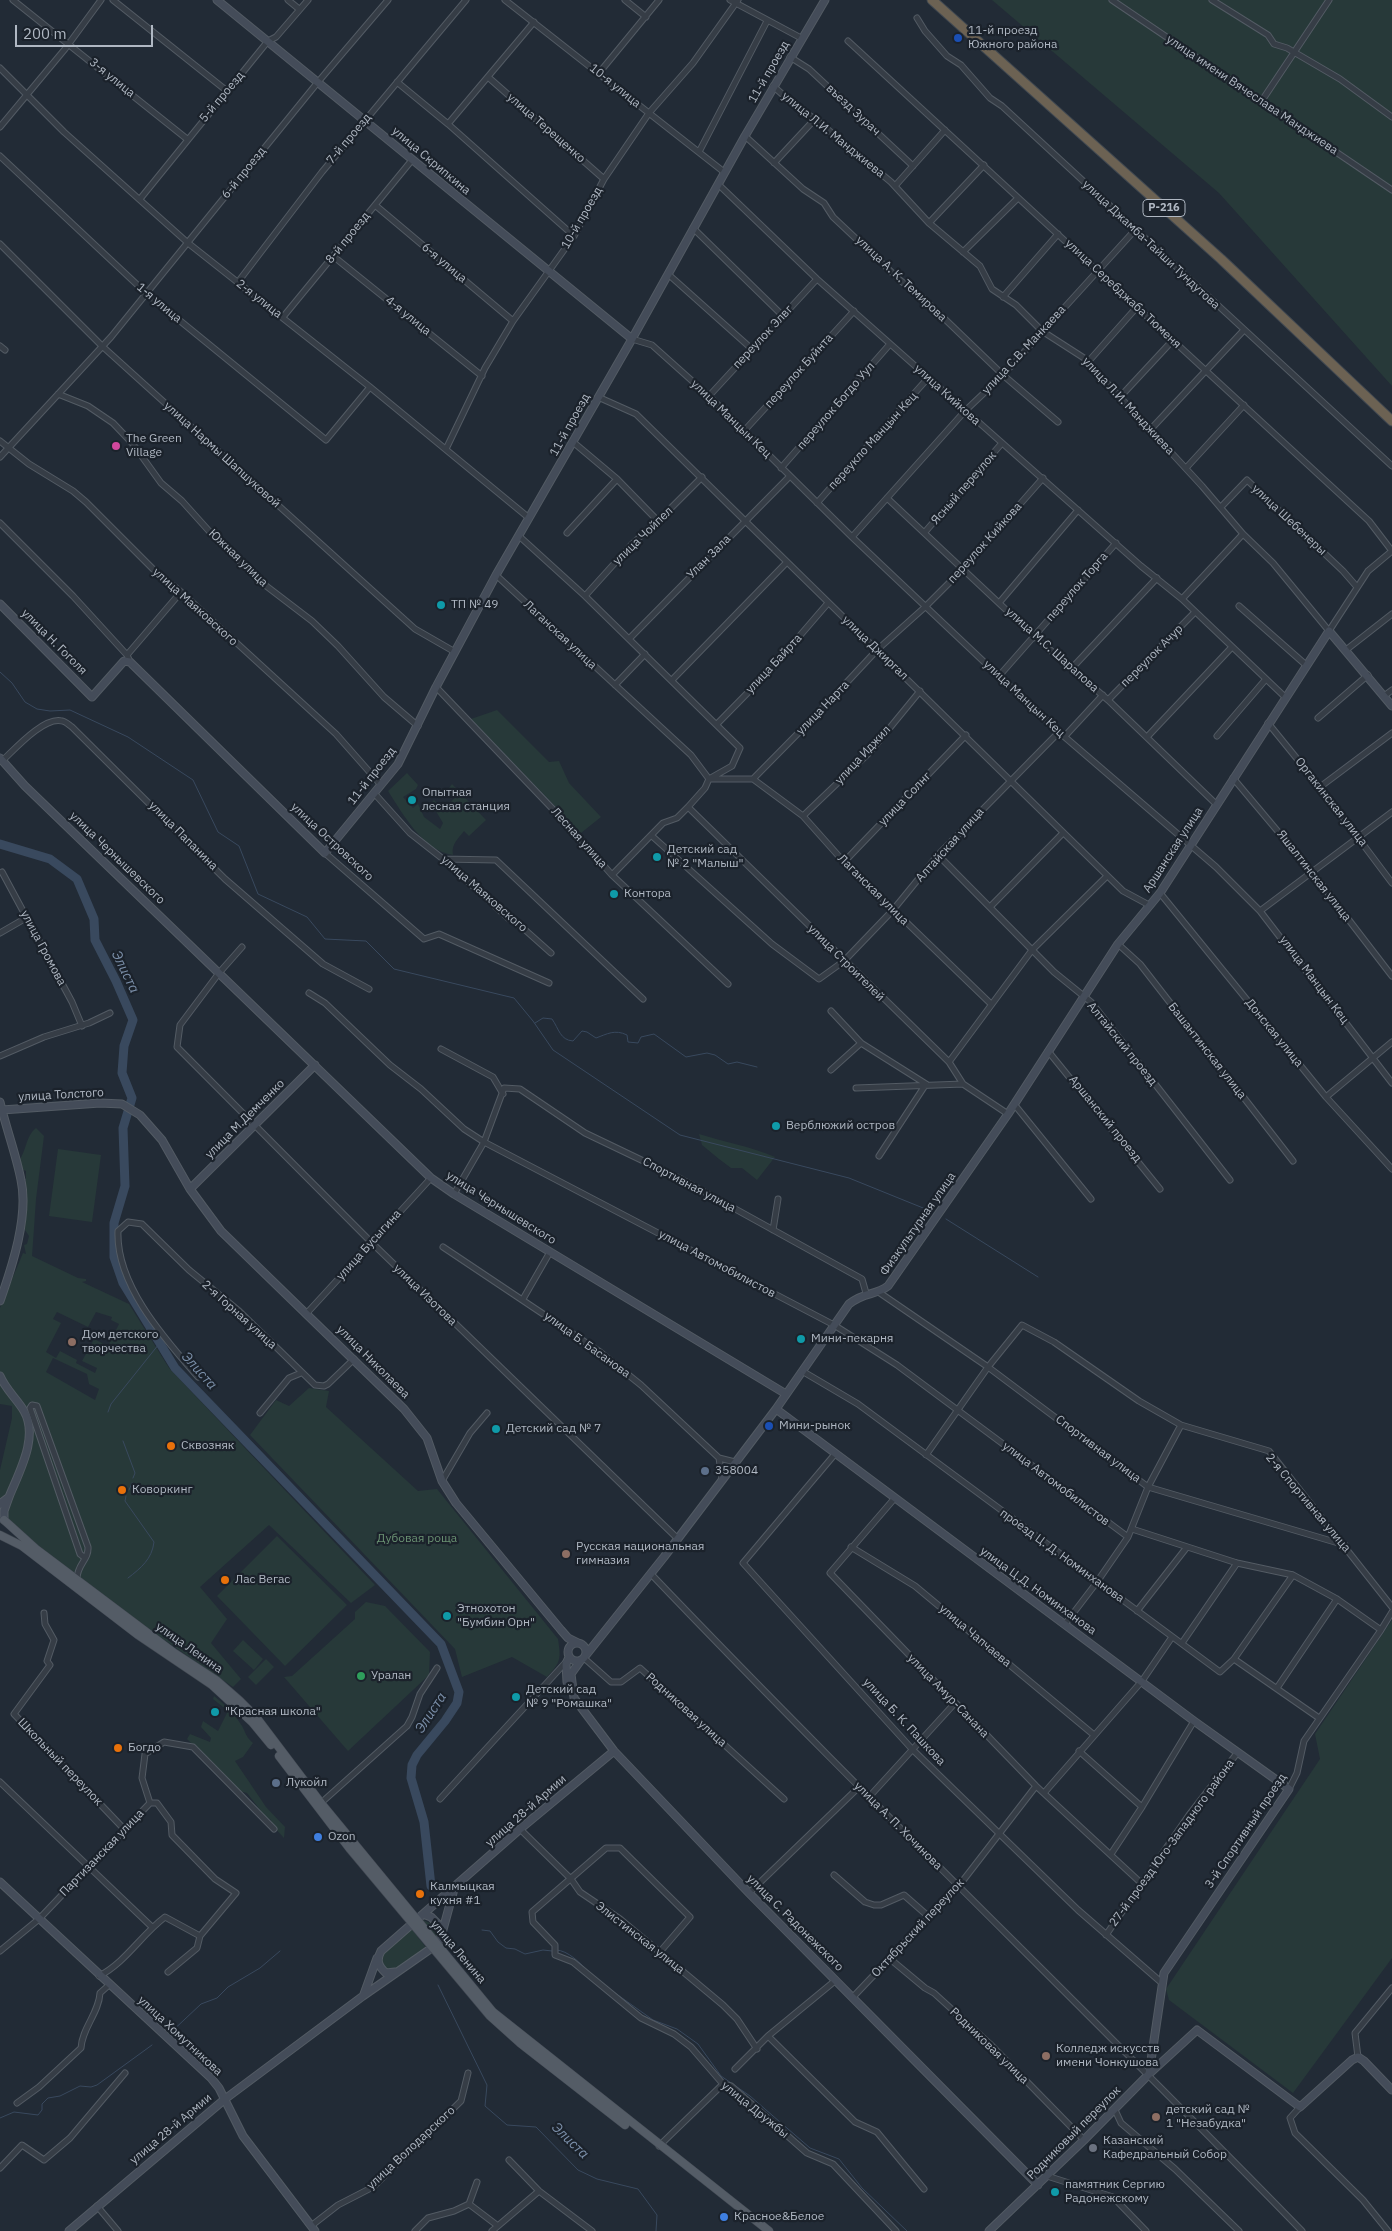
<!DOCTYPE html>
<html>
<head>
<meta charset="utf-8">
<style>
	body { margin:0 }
	#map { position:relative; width:1392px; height:2231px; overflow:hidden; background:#222b36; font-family:"IBM Plex Sans",sans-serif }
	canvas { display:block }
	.scale { position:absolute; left:15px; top:25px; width:138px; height:22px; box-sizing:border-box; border:2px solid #b0b8c3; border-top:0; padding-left:6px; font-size:15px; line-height:18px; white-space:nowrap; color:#b0b8c3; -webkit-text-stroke:4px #1b222b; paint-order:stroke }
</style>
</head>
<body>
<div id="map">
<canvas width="1392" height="2231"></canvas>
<div class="scale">200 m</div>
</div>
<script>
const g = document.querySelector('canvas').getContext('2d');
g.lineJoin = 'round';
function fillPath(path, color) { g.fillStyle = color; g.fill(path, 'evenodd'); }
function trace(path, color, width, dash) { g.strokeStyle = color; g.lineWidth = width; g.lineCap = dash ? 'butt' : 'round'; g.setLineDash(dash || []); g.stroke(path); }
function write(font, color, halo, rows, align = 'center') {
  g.font = font + ' "IBM Plex Sans",sans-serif'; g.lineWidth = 4.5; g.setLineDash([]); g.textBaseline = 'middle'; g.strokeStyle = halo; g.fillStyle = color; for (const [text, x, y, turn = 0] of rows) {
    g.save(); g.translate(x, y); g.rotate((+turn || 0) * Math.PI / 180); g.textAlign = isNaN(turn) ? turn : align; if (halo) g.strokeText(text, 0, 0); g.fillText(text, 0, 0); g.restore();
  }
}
const green = new Path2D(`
	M992,0H1392V386L1219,193Z
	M497,710L549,762L559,761L569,783L601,817L581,833L471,719Z
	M407,773L418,785L416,789L403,797L413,808L418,804L424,817L440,829L443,823L431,803L434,800L443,809L457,796L449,788L452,784L486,820L469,836L464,831C458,839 451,844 453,855C423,851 403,814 388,791Z
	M36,1128L44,1136L36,1199L32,1256L78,1278L86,1279V1281L82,1282L129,1304L169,1368L375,1585L351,1603L269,1525L200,1587L227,1619L211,1643L241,1679L233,1687L160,1637L41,1550L6,1519L7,1496L0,1501V1470L12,1418V1406L0,1404V1308L23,1253L26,1254L24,1245L27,1244L29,1236L25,1230L26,1171L21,1169L18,1162C27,1151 25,1137 36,1128ZM57,1312L88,1327L96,1312L112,1317L111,1320L119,1324L108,1346L94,1339L82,1361L97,1368L95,1373L76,1363L77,1360L60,1351L56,1358L46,1352L61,1323L53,1319ZM53,1358L87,1374L89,1384L99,1389L95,1400L46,1372Z
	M699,1134C724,1142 750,1146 775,1157L757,1180L742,1168H731L719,1159L702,1145Z
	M58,1149L101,1155L92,1222L49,1216Z
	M309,1388L329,1391L326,1407L418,1491L437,1489L558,1639C561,1659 561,1662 547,1677L512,1657L462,1677L455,1649L250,1435L276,1400L289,1406Z
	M277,1536L347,1605L285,1666L217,1596Z
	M366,1602L385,1606L430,1652L429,1675L348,1751L284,1677L292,1676L355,1619V1612Z
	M1392,1620V1958L1293,2093L1169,2000L1166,1989L1320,1759L1315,1734Z
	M243,1640L263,1659L254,1670L233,1651Z
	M266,1659L274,1667L256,1685L248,1677Z
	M214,1696C224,1704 233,1712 240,1723C246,1731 244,1735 253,1743L243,1757L235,1761L266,1807L285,1827L284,1838L272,1825L271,1820L264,1815L247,1793L239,1791L187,1739L190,1734L210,1742L211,1738L201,1727L203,1721L218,1731L228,1711L213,1699Z
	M423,1920L435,1925L438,1932L437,1939L420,1921Z
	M411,1928L427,1949C416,1956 394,1976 382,1966L381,1955Z`);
const stream = new Path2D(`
	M0,672L12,683L25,702L37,709L50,711L70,710L128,737L193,780L218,832L239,846L258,894L307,917L325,939L366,941L394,969L514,998L533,1021L553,1050L680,1135L849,1178L933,1212
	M535,1023L543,1018L552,1019C559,1029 560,1040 573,1041L582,1031L587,1032L596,1038C607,1034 615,1029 627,1035L628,1042L638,1043L641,1037L654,1034L686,1057L707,1053L715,1055L728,1064L737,1062L757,1067
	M946,1219L1038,1277
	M108,1412L111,1404L159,1344
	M123,1441L135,1473L133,1478
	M129,1490L132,1483
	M126,1496L125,1501L154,1542C152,1559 141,1568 128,1578
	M482,1930L490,1931L498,1942L506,1948L515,1949L525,1954L543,1950L552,1951
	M556,1950C568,1950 581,1964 589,1972
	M438,1985L487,2085L485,2106L507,2125L536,2127L578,2170L597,2179L638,2189L657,2215L656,2231
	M608,1988L653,2020L677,2029L698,2044L721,2076L750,2096L810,2148L839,2159L862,2188L907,2231
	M168,2035L201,2004L217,1998L228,1987L260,1968L280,1951
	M0,2118L14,2112L38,2115L42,2110V2104L48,2098L60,2096L80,2086L91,2087L97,2085L152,2045`);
const river = new Path2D(`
	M0,844L50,859L77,879L94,919L95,940L116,981L133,1020L124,1046L122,1073L132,1098L123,1128L125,1186L114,1223V1257L123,1283L175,1368L441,1644L459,1692L457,1703L445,1721L417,1755L412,1765L411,1778L424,1822L431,1886`);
const street = new Path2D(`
	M13,0L187,139
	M113,0L227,91
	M288,0L299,9
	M505,0L724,172
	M625,0L646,17
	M730,0L801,38
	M1112,0L1392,190
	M1212,0L1268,35L1274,44L1287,48L1340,79L1392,117
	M917,18L925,31L947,56L961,65L990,98L1002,106L1392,466
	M848,41L1369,521L1392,551
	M790,57L809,69L913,166
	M0,68L64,132L188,243L370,387L529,518
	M599,73L659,0
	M488,77L604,179
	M397,82L448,124L574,236
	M773,86L798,108L815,119L891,182L929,223L980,266L992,289L1016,305L1042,331L1084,358L1202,486L1243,534L1273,563L1329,631L1368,571L1392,551
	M1261,102L1329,0
	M448,124L534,22
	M0,127L65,49L101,0
	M745,136L803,189L824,203L833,217L901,281L923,298L1003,375L1058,422
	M699,152L767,21
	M0,156L146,293L326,440L370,387
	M774,163L815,119
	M718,184L817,279L1141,566L1182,599L1243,534
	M895,186L945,130
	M140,199L268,41L276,37L308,0
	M375,205L513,321
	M929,223L984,165
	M693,228L783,316
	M0,244L102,346L415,629L455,652
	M963,252L1018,198
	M333,256L482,376
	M668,274L753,350
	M238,282L322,172L466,0
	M1003,297L1058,234
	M283,317L412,160
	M632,339L652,345L709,396L852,537L999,676L1059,732L1216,867L1260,911L1392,1083
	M0,346L5,350
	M1088,362L1137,307
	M58,394L88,406L113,423L133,444L161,483L182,501L209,531L261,582L312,621L338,646L384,697L418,726
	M709,396L817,279
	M598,397L636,414L1123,891L1149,905
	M1120,397L1173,340
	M1150,430L1244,330
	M744,431L854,311
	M0,441L29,464L73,491L86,502L153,569L181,592L336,734L381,785
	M573,442L617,479L658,521
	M446,449L485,368L513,321L574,236L604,179L649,113L693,63L738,0
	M0,457L111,337L318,82L388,0
	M781,468L890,344
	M1186,468L1244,405
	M887,498L1034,636L1108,700L1216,804
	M817,503L928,378
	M1221,507L1247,480L1343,571L1357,587
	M0,523L73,596L127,655L130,662
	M925,532L1002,443
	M567,533L617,479
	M519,536L585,596L740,748L732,766L709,779L705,788L688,807L677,818L663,823L612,875
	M852,537L965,411L1003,375L1135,230
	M496,575L691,755L709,779
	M585,596L632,544L658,521L702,477
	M1182,599L1285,697
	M999,603L1078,510
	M1239,606L1306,665
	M629,639L790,476
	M1346,650L1392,614
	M127,655L181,592
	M1071,669L1157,578
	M999,676L1116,543
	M672,680L787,562
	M615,685L645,654
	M436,687L569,826L612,875L728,984
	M1384,696L1392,690
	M1108,700L1195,612
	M1318,718L1368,675
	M1268,723L1320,787L1392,883
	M717,724L772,668L828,603
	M1065,736L1103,695
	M1217,736L1266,679
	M1147,737L1232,647
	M2,761C14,750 44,716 62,721C65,721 69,725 72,727L225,879L323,964L369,989
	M1233,778L1312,872L1392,976
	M709,779H753L820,711L877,650L925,607L962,570L1043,478
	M753,779L803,816L844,862L991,1004
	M1320,787L1392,733
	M374,793L410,833L443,859L509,919L514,920L551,953
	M688,807L949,1062L963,1084L1008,1114
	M803,816L870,752L920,691
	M652,836L772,944L819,979L844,961L893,910L938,855L1059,732
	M325,853L424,939L439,934L549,983
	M938,855L1054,972L1091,1002L1230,1180
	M443,859L496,860L643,999
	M844,862L966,735
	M2,872L72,1002L82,1026
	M1160,893L1326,1097L1392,1169
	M990,907L1063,833
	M1260,911L1392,812
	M0,933L26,918
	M1118,944L1140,964L1293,1161
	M242,947L219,973L180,1025L177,1047L371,1242L678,1539
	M309,993L325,1003L390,1065L421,1089L464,1129L484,1142L834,1325L897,1365L1128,1537
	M831,1011L861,1043L926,1084L879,1156
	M441,1049L493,1077L503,1094
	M1048,1051L1160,1189
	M0,1056L44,1037L89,1023L110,1013
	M949,1062L1032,950L1107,876
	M831,1070L861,1043
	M856,1088L963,1084
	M1326,1097L1392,1042
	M1014,1104L1091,1199
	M454,1194L484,1142L504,1088L520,1089L585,1133L681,1179L862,1279L866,1293
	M773,1230L778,1199
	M443,1247L600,1352L641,1385L719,1458L722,1479
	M880,1293L988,1367L1148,1487L1345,1545
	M523,1299L550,1252
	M307,1313L431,1178
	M802,1371L858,1404L1220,1672L1234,1659L1319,1718
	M198,1377C164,1338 116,1285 118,1231L128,1222L142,1224L189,1270L239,1311L315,1385L324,1386L328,1384L354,1359
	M260,1413L289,1378L301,1373
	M835,1454L743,1563L912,1749L1078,1910L1162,1983
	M926,1455L988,1367L1022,1325L1054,1342L1139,1401L1181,1425L1269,1451L1392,1607
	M719,1458L735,1462
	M442,1481L470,1433L487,1413
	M894,1499L830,1573L1036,1786L1141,1883
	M1132,1529L1237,1563L1293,1575L1337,1599L1381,1630
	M851,1547L915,1586L1094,1735
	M651,1574C864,1797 1087,2010 1302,2231
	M77,1579C77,1564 89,1560 88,1547L37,1406L32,1405L30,1408L80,1554L85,1558
	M1137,1611L1187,1547
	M44,1613L45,1624L54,1640L47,1661L50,1665L14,1714L124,1829
	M1065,1624L1097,1582L1128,1537L1148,1487L1181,1425
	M1182,1643L1237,1563
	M584,1658L611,1682H621L640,1668L784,1799
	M1234,1659L1293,1575
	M1277,1688L1337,1599
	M1079,1751L1142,1807
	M0,1782L152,1927
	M1289,1789L1297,1773L1304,1741L1381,1630L1392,1612
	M1044,1793L1142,1681L1172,1637
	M869,1797L955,1703
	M440,1799L566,1662
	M150,1803H157L171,1822L172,1835L215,1879L236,1893L200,1936L197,1948L168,1972
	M321,1803L407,1726L412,1717L420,1694L437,1668
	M520,1829L571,1879L580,1892L620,1919L723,2005L737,2019L757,2049
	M1111,1854L1142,1807L1194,1721
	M834,1875L865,1902L874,1905H881L904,1895L928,1916
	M749,1893L859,1787
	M1106,1935L1189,1815L1238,1752
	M0,1951L39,1919L150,1803L142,1778L145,1754L164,1742L193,1747L274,1829
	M659,1953L690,1917L620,1848H606L532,1912L533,1922L555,1945V1955L573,1962L641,2018L674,2034L691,2047L723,2084L731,2086L807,2153L833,2164L896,2231
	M889,1958L925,1988L934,1993L990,2044L1084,2140
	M99,1976C126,1962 141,1935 165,1917L200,1936
	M853,1997L958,1887L1036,1786
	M768,2036L855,2122L877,2132L924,2189
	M1358,2057L1355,2033L1392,1988
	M735,2069L768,2036L836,1980
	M17,2103L39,2087L81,2048C82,2028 99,2013 100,1993L109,1985
	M1300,2107L1290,2118L1295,2133L1363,2200L1388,2231
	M1115,2110L1121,2123L1175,2169L1239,2231
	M659,2146L723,2084
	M509,2160L539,2191L592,2231
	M0,2168L22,2145L44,2160L70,2138L125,2073
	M1047,2176L1113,2197L1146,2231
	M469,2204L477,2182
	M97,2206L118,2231
	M311,2226L338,2205L373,2187L461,2101L468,2073
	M415,2231L428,2218L454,2211L469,2204L498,2226
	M492,2231L539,2191`);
const secondary = new Path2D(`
	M217,0L632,339
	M0,604L92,697L124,661L130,662L325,853L398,764L436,687L496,575L632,339L745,136L825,0
	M0,758L25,786L431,1178L454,1194L786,1394
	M0,1102C6,1128 16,1154 21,1180C29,1216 12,1267 0,1301
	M2,1110L100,1103L122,1104L140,1115L162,1140L190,1189L221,1231L404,1409L427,1438L442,1481L456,1503L561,1630L568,1638L578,1643
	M190,1189L315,1065
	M0,1376C6,1390 17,1399 24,1411C39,1437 19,1472 9,1497
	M776,1409L1194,1721L1289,1789L1164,1973L1149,2074
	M0,1504L9,1497L4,1511V1520
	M568 1652a9 9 0 1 1 18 0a9 9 0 1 1-18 0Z
	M586,1655L664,1557L776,1409L849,1304C865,1291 875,1296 888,1286L1008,1114L1118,944L1160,893L1329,631L1392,706
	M581,1660L571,1674L574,1698L614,1751L749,1893L1038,2185
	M567,1682L566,1664L569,1657
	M0,1882L211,2078L219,2088L243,2136L315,2231
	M423,1914L431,1917L442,1928
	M395,1972L386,1973C378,1966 376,1960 381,1951L520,1829L614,1751
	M364,1994L377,1958
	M69,2231L225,2099L363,1996L436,1945L441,1937L454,1889
	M989,2231L1084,2140L1149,2074L1197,2030L1300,2107L1352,2060L1358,2057L1364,2061L1392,2090`);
const primary = new Path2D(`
	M4,1520L36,1549L173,1652L216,1680L240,1701L256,1717L321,1803L493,2012L769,2231
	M0,1535L22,1546L138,1635L212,1685L252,1722L271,1745
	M279,1756L350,1849L490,2016L520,2043L625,2125`);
const highway = new Path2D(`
	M932,0L1221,259L1392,421`);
const markers = [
	[958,38,5,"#1a4fb4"],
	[116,446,5,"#d1479c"],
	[441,605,5,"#0f9aa8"],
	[412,800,5,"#0f9aa8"],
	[657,857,5,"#0f9aa8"],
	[614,894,5,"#0f9aa8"],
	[776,1126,5,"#0f9aa8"],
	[801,1339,5,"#0f9aa8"],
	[72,1342,5,"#8d6e63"],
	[769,1426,5,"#1a4fb4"],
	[496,1429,5,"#0f9aa8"],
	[171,1446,5,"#e8710a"],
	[705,1471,5,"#5c6f8a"],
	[122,1490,5,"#e8710a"],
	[566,1554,5,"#8d6e63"],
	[225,1580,5,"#e8710a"],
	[447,1616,5,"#0f9aa8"],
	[361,1676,5,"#2e9e5b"],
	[516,1697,5,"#0f9aa8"],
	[215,1712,5,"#0f9aa8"],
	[118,1748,5,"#e8710a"],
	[276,1783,5,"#5c6f8a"],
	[318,1837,5,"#3f7fe0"],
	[420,1894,5,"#e8710a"],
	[1046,2056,5,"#8d6e63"],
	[1156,2117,5,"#8d6e63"],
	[1093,2148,5,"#6b7280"],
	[1055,2192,5,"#0f9aa8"],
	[724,2217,5,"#3f7fe0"]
];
const shields = [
	[1164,208,42]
];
const shieldNames = [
	["Р-216",1164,208]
];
const poiNames = [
	["11-й проезд",968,31],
	["Южного района",968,45],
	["The Green",126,439],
	["Village",126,453],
	["ТП № 49",451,605],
	["Опытная",422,793],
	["лесная станция",422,807],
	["Детский сад",667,850],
	["№ 2 \"Малыш\"",667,864],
	["Контора",624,894],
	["Верблюжий остров",786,1126],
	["Дом детского",82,1335],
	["творчества",82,1349],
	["Мини-пекарня",811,1339],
	["Мини-рынок",779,1426],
	["Детский сад № 7",506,1429],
	["Сквозняк",181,1446],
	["358004",715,1471],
	["Коворкинг",132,1490],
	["Русская национальная",576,1547],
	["гимназия",576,1561],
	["Лас Вегас",235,1580],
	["Этнохотон",457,1609],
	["\"Бумбин Орн\"",457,1623],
	["Уралан",371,1676],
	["Детский сад",526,1690],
	["№ 9 \"Ромашка\"",526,1704],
	["\"Красная школа\"",225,1712],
	["Богдо",128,1748],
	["Лукойл",286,1783],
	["Ozon",328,1837],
	["Калмыцкая",430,1887],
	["кухня #1",430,1901],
	["Колледж искусств",1056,2049],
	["имени Чонкушова",1056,2063],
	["детский сад №",1166,2110],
	["1 \"Незабудка\"",1166,2124],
	["Казанский",1103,2141],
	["Кафедральный Собор",1103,2155],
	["памятник Сергию",1065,2185],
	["Радонежскому",1065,2199],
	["Красное&Белое",734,2217]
];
const streetNames = [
	["11-й проезд",769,72,-60],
	["3-я улица",112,78,39],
	["10-я улица",615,86,39],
	["улица имени Вячеслава Манджиева",1252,95,34],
	["5-й проезд",222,97,-50],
	["въезд Зурач",853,110,43],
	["улица Терещенко",546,128,41],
	["улица Л.И. Манджиева",833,135,39],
	["7-й проезд",349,139,-50],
	["улица Скрипкина",431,161,40],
	["6-й проезд",244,173,-51],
	["10-й проезд",582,218,-60],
	["8-й проезд",348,238,-51],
	["улица Джамба-Тайши Тундутова",1151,245,43],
	["6-я улица",444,263,40],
	["улица А. К. Темирова",901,279,43],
	["улица Серебджаба Тюменя",1123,294,43],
	["2-я улица",259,299,38],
	["1-я улица",159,303,40],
	["4-я улица",408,316,39],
	["переулок Элвг",763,337,-47],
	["улица С.В. Манкаева",1024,350,-47],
	["переулок Буйнта",799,371,-48],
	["улица Кийкова",947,395,42],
	["переулок Богдо Уул",836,406,-49],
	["улица Л.И. Манджиева",1128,406,47],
	["улица Манцын Кец",731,419,44],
	["11-й проезд",570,425,-61],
	["переукло Манцын Кец",873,441,-48],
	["улица Нармы Шапшуковой",222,455,42],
	["Ясный переулок",964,488,-49],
	["улица Шебенеры",1289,520,43],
	["улица Чойпел",643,536,-44],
	["переулок Кийкова",985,543,-48],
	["Улан Зала",709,557,-45],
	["Южная улица",238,558,44],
	["переулок Торга",1077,587,-49],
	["улица Маяковского",195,607,42],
	["Лаганская улица",560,635,43],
	["улица Н. Гоголя",54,642,45],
	["улица Джиргал",875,648,44],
	["улица М.С. Шарапова",1052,650,42],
	["переулок Ачур",1152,656,-45],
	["улица Байрта",774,664,-47],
	["улица Манцын Кец",1024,699,43],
	["улица Нарта",823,708,-46],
	["улица Иджил",863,755,-47],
	["11-й проезд",372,776,-52],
	["улица Солнг",905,799,-46],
	["Оргакинская улица",1331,802,52],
	["улица Папанина",183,836,45],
	["Лесная улица",579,838,48],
	["улица Островского",332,842,43],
	["Алтайская улица",950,845,-48],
	["Аршанская улица",1173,850,-57],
	["улица Чернышевского",117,858,44],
	["Яшалтинская улица",1314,876,52],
	["Лаганская улица",873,890,45],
	["улица Маяковского",484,894,41],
	["улица Громова",43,948,62],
	["улица Строителей",846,963,45],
	["улица Манцын Кец",1314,980,53],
	["Донская улица",1274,1033,51],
	["Алтайский проезд",1122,1044,51],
	["Башантинская улица",1207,1051,52],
	["улица Толстого",61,1095,-3],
	["улица М.Демченко",245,1119,-45],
	["Аршанский проезд",1105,1119,51],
	["Спортивная улица",689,1185,28],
	["улица Чернышевского",501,1208,32],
	["Физкультурная улица",918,1224,-55],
	["улица Бусыгина",369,1245,-48],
	["улица Автомобилистов",717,1264,28],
	["улица Изотова",425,1295,44],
	["2-я Горная улица",239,1315,42],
	["улица Б. Басанова",587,1345,36],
	["улица Николаева",373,1362,45],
	["Спортивная улица",1098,1449,37],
	["улица Автомобилистов",1056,1484,37],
	["2-я Спортивная улица",1308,1503,50],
	["проезд Ц. Д. Номинханова",1062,1556,36],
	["улица Ц.Д. Номинханова",1038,1591,36],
	["улица Чапчаева",975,1636,40],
	["улица Ленина",189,1648,35],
	["улица Амур-Санана",948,1696,46],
	["Родниковая улица",686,1710,42],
	["улица Б. К. Пашкова",904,1722,47],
	["Школьный переулок",60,1762,46],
	["улица 28-й Армии",526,1811,-41],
	["улица А. П. Хочинова",898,1826,45],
	["3-й Спортивный проезд",1246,1831,-56],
	["27-й проезд Юго-Западного района",1172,1843,-54],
	["Партизанская улица",102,1853,-46],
	["улица С. Радонежского",795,1923,45],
	["Октябрьский переулок",918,1928,-47],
	["Элистинская улица",640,1938,38],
	["улица Ленина",458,1952,50],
	["улица Хомутникова",180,2036,43],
	["Родниковая улица",989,2046,44],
	["улица Дружбы",755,2110,39],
	["улица 28-й Армии",171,2129,-40],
	["Родниковый переулок",1074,2133,-45],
	["улица Володарского",411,2148,-43]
];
const parkNames = [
	["Дубовая роща",417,1539]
];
const waterNames = [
	["Элиста",125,972,64],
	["Элиста",199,1371,48],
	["Элиста",431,1713,-57],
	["Элиста",570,2141,44]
];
fillPath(green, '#273939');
trace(stream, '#39495e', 1);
trace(river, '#39495e', 9);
trace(street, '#535b64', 7);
trace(secondary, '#535b64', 9);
trace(primary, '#3f4650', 9);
trace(highway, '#404851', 11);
trace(street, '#363d46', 5);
trace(secondary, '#444c59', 7);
trace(primary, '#545c66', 8);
trace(highway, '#6c6253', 9);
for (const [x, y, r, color] of markers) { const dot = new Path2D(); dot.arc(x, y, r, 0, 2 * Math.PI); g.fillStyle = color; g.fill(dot); trace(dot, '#1b222b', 2); }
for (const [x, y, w] of shields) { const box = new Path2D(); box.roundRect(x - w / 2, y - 8.5, w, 17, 4); g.fillStyle = '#1b222b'; g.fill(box); trace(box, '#b0b8c3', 1); }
write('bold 11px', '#b0b8c3', null, shieldNames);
write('12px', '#b0b8c3', '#1b222b', poiNames, 'left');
write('12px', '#b0b8c3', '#1b222b', streetNames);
write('12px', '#6a9172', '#1b222b', parkNames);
write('italic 14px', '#7b8fa9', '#1b222b', waterNames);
</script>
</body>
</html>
